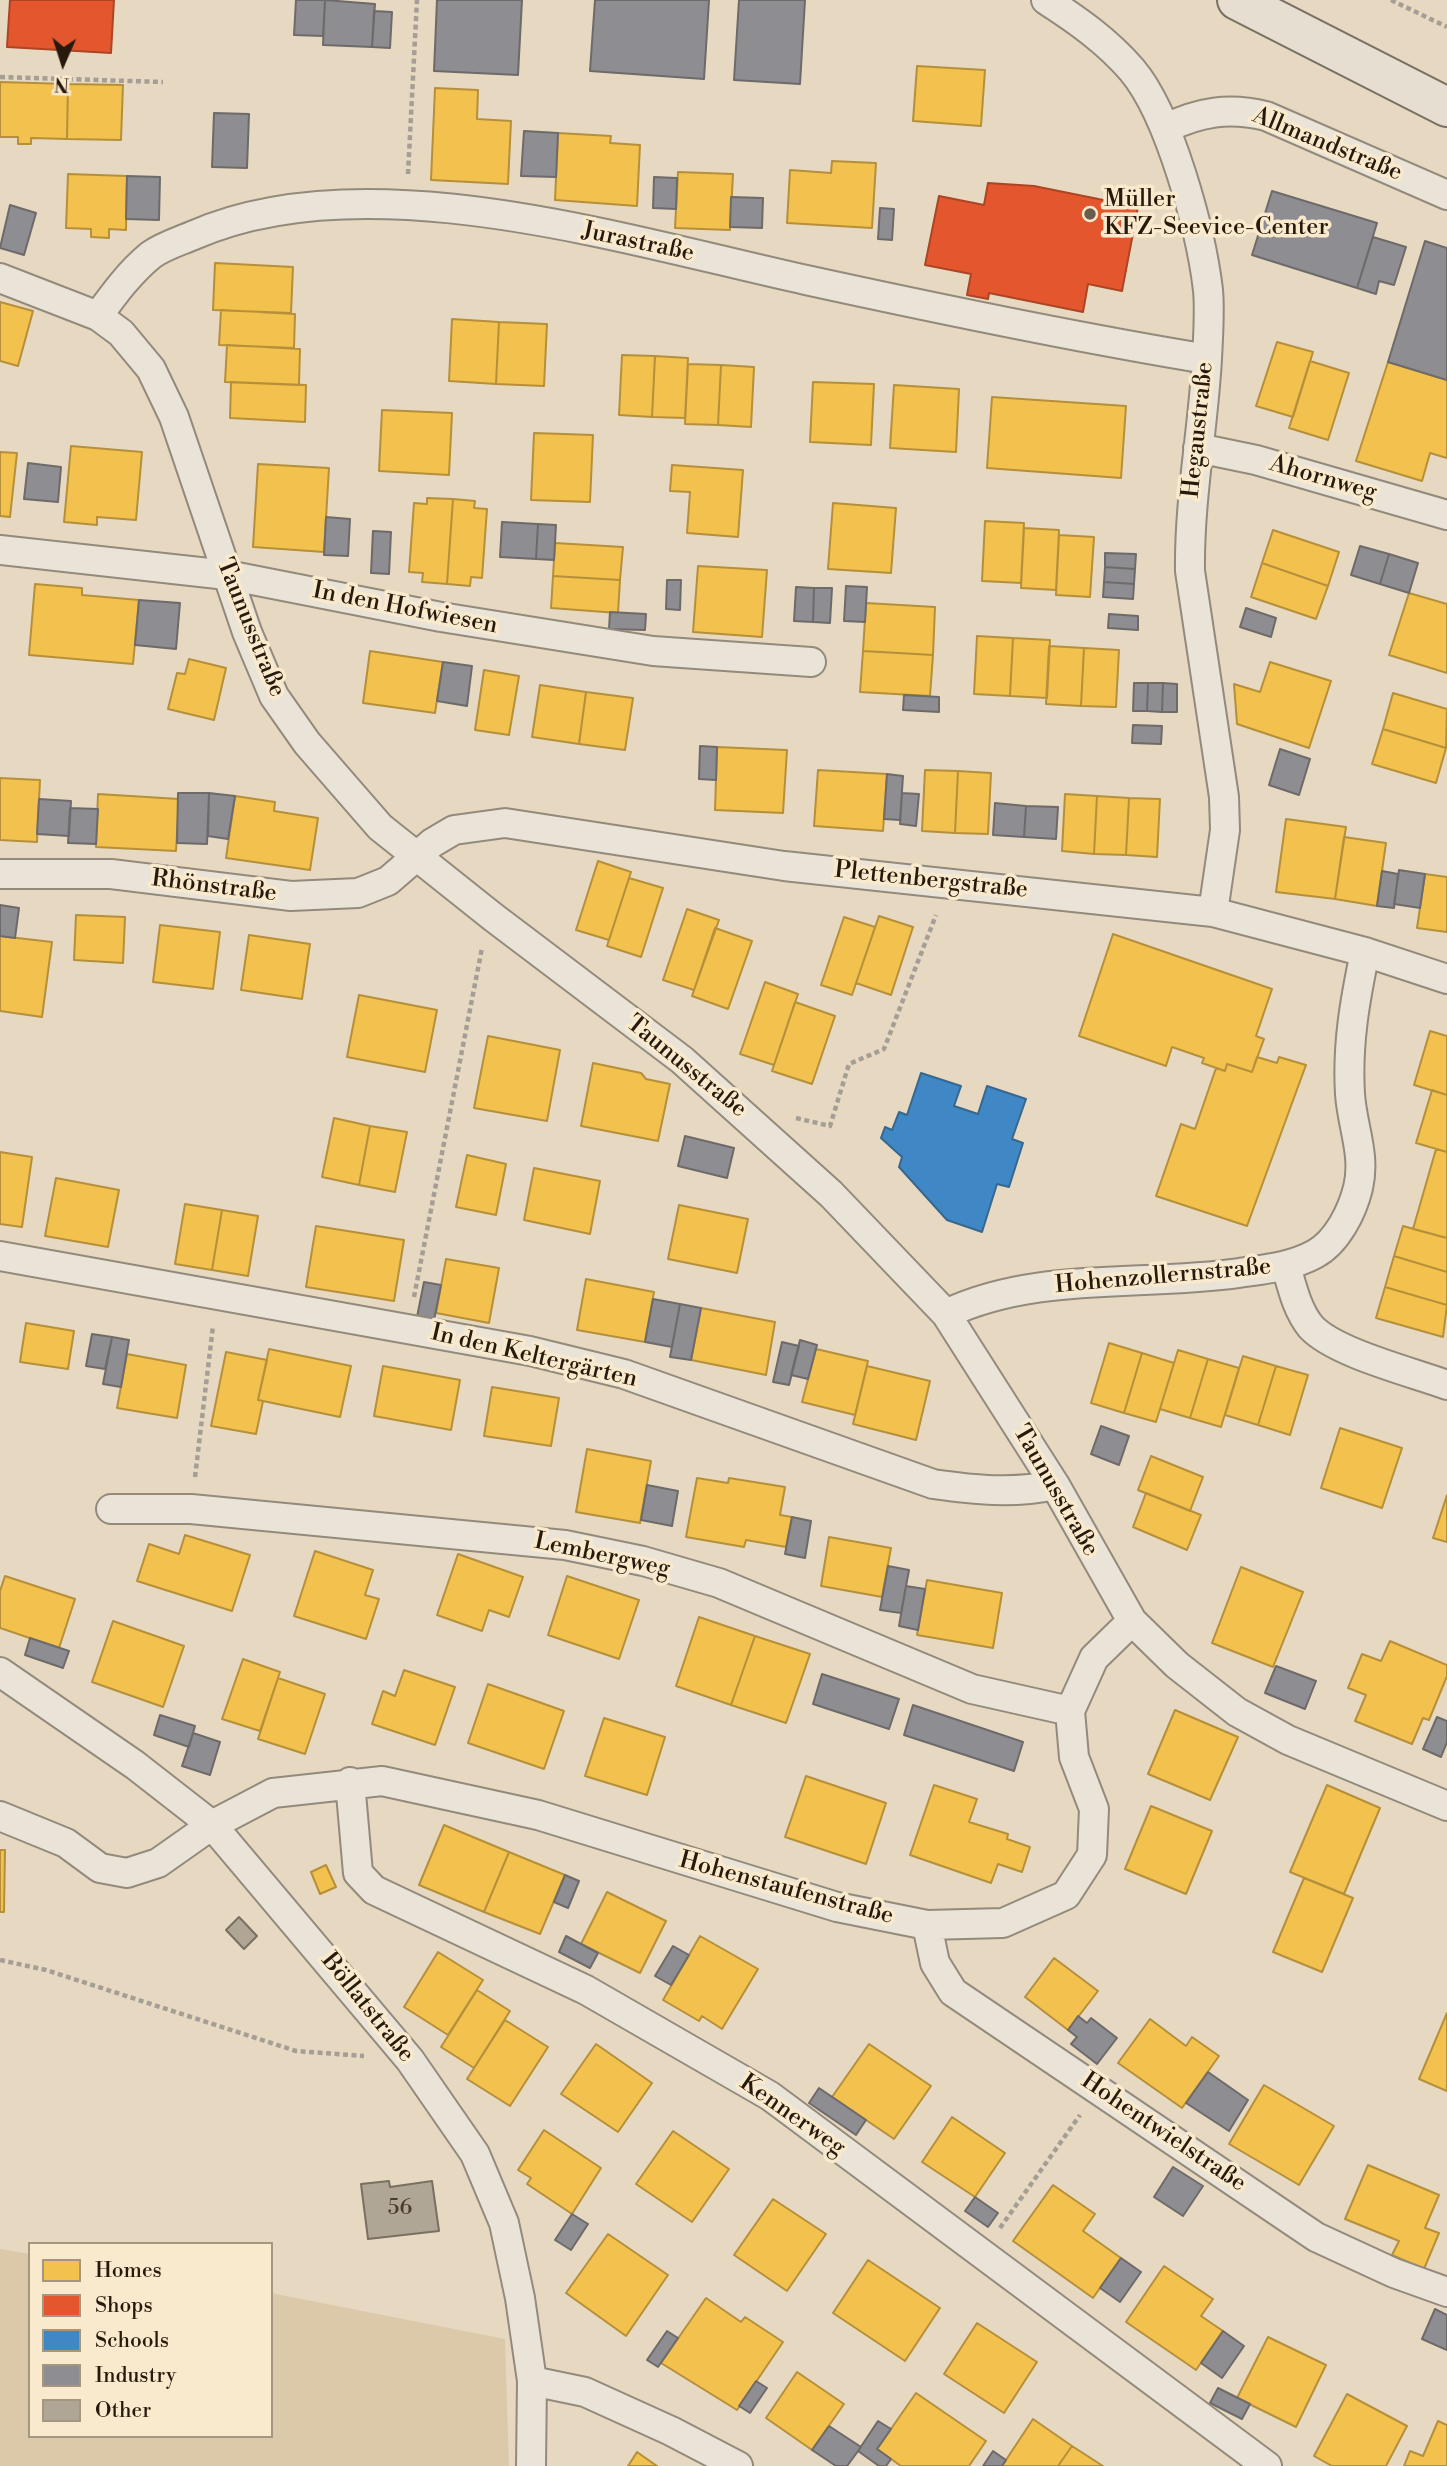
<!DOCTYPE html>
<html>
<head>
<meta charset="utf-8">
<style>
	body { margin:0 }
	#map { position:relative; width:1447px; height:2466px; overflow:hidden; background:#e7d9c1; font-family:"Libre Bodoni",serif }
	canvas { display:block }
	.legend { position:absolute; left:28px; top:2242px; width:245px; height:196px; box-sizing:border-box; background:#f9e9cd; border:2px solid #a59680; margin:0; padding:9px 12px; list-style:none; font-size:21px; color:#271a0d }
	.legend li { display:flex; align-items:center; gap:14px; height:35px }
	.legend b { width:35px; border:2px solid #a59680 }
	.north { position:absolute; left:28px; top:28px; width:70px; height:70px; -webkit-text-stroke:5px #f9e9cd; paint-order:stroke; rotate:183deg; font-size:19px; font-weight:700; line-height:28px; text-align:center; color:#271a0d }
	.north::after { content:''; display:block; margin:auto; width:24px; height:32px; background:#271a0d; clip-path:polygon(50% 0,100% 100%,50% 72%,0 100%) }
</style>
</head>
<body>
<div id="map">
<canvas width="1447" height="2466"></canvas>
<ul class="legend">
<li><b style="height:19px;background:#f2c14e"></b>Homes</li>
<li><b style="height:19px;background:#e4572e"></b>Shops</li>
<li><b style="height:19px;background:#3f88c5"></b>Schools</li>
<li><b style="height:19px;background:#8d8d92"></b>Industry</li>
<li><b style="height:19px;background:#b0a696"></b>Other</li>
</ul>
<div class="north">N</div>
</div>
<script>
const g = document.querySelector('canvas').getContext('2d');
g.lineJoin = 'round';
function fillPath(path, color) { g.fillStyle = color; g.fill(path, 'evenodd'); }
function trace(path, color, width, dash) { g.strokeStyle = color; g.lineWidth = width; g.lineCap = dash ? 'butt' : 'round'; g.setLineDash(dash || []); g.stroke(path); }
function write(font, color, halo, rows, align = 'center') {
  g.font = font + ' "Libre Bodoni",serif'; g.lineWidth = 7; g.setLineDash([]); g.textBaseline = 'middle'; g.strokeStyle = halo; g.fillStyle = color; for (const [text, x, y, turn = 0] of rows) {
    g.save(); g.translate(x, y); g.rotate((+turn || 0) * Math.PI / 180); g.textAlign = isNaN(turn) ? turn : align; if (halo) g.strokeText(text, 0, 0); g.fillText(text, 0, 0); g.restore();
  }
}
const green = new Path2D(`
	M0,2249L30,2254V2436H271V2293L505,2339L509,2466H0Z`);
const homes = new Path2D(`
	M917,66L985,70L981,126L913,121Z
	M0,82L68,84L67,139L31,138V144H18V137H0Z
	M68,84L123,85L121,140L67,139Z
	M435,88L478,90L477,119L511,121L508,184L431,180Z
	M558,133L611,136L610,143L640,145L637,206L555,200Z
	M832,161L876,163L872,228L787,223L790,170L831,173Z
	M678,172L733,174L730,230L675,228Z
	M68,174L127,176L126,230L109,229V238L91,237V229L66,228Z
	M215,263L293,267L291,313L213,310Z
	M0,302L33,311L18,366L0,361Z
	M221,310L295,314L294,348L219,345Z
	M452,319L499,322L496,384L449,381Z
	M499,322L547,324L544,386L496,384Z
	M1277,342L1313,352L1293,417L1256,406Z
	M227,345L300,349L299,385L225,382Z
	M622,355L655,356L652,417L619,415Z
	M655,356L688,358L685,418L652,417Z
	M1310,361L1349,373L1328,440L1289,428Z
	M1388,362L1447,380V458L1430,453L1422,481L1356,461Z
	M688,364L721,365L718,425L685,424Z
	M721,365L754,367L751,427L718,425Z
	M231,382L306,385L305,422L230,418Z
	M813,382L874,384L871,445L810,442Z
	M894,385L959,389L956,452L890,448Z
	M992,397L1126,406L1121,478L987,468Z
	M382,410L452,413L449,475L379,471Z
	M534,433L593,435L590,502L531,500Z
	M71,446L142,452L136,520L97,517V525L64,522Z
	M0,452L17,453L10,517L0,516Z
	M258,464L329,468L324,552L253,547Z
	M672,465L743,470L738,537L687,533L690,492L670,491Z
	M427,498L453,499L447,584L422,582L423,573L409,572L414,503L427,504Z
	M453,499L475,501L474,508L487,509L482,578L471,577L470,586L447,584Z
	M833,503L896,508L891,573L828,569Z
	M985,521L1024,523L1021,583L982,581Z
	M1024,528L1059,530L1056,590L1021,588Z
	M1273,530L1339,552L1328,586L1262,563Z
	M1059,535L1094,537L1090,597L1056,595Z
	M555,543L623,547L620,580L553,576Z
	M1262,563L1328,586L1316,619L1251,597Z
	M698,566L767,570L762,637L693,632Z
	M553,576L620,580L618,613L551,608Z
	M35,584L82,588V595L139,600L133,664L29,655Z
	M1409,593L1447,604V673L1389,655Z
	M866,603L935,607L933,655L863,651Z
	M977,636L1013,638L1010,696L974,694Z
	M1013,638L1050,640L1047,698L1010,696Z
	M1049,646L1084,648L1081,706L1046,704Z
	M1084,648L1119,650L1116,707L1081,706Z
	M370,651L443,662L435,713L363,703Z
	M863,651L933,655L930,696L860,692Z
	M189,659L226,668L214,720L168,709L177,673L185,674Z
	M1270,662L1331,681L1309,748L1237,724L1234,684L1260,692Z
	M484,670L519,676L509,735L475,730Z
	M540,685L586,692L579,744L532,737Z
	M586,692L633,698L625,750L579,744Z
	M1393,693L1447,709L1446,748L1383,729Z
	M1383,729L1446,748L1436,783L1372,764Z
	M717,747L787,750L783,813L715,810Z
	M818,770L887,774L883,831L814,826Z
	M925,770L958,771L955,833L922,831Z
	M958,771L991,773L988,834L955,833Z
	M0,778L40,780L37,842L0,840Z
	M98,794L179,799L176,851L96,847Z
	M1065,794L1097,796L1094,854L1062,851Z
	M235,796L275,802L274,811L318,818L310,870L226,858Z
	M1097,796L1129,798L1126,855L1094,854Z
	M1129,798L1160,799L1157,857L1126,855Z
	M1286,819L1346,827L1335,899L1276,892Z
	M1344,837L1386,843L1377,906L1335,899Z
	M598,861L631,872L609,940L576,930Z
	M1425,874L1447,877V932L1417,928Z
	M629,878L663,888L641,957L607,946Z
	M687,909L719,920L694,990L663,980Z
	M76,915L125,917L123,963L74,960Z
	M879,916L913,927L891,995L856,983Z
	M844,917L875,927L852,995L821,985Z
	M160,925L220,932L213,989L153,982Z
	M715,928L752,941L728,1009L692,996Z
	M1113,934L1272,989L1256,1036L1264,1039L1252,1072L1227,1064L1225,1071L1202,1063L1204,1058L1172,1047L1166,1066L1079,1036Z
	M249,935L310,944L302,999L241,990Z
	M0,936L52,942L42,1017L0,1011Z
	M765,982L798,994L774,1065L740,1054Z
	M359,995L437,1010L425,1072L347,1057Z
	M795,1002L835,1016L812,1084L772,1071Z
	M1430,1031L1447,1036V1095L1414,1085Z
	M488,1036L560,1050L547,1121L474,1108Z
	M1257,1057L1277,1063L1279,1057L1306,1065L1247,1226L1156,1196L1181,1124L1195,1129L1216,1068L1225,1071L1227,1064L1252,1072Z
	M593,1063L641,1073L646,1079L670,1084L658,1141L581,1126Z
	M1432,1090L1447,1095V1152L1416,1143Z
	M334,1118L370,1126L359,1185L322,1177Z
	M370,1126L407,1132L395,1192L359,1185Z
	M1436,1149L1447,1152V1238L1413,1229Z
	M0,1152L32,1157L22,1227L0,1224Z
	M467,1155L506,1164L496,1215L456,1207Z
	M534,1168L600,1181L590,1234L524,1220Z
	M56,1178L119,1190L108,1247L45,1236Z
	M185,1204L222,1210L212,1270L175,1264Z
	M679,1205L748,1219L737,1273L668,1259Z
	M222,1210L258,1216L248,1276L212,1270Z
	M316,1226L404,1240L394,1301L306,1287Z
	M1403,1226L1447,1238V1272L1394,1256Z
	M1394,1256L1447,1272V1305L1385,1287Z
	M446,1259L499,1268L489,1323L436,1313Z
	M586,1279L654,1292L645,1342L577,1330Z
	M1385,1287L1447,1305L1443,1337L1376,1318Z
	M701,1308L775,1322L766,1375L691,1360Z
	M26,1323L74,1331L68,1369L20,1362Z
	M1109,1343L1142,1353L1124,1413L1091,1403Z
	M269,1349L351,1366L340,1417L258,1400Z
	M816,1349L868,1361L855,1415L802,1402Z
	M1178,1350L1208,1359L1190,1418L1160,1409Z
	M226,1352L267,1360L258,1400L263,1401L256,1434L211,1426Z
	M1142,1353L1174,1363L1156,1422L1124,1413Z
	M127,1354L186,1365L177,1418L117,1408Z
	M1243,1356L1276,1366L1258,1425L1225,1415Z
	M1208,1359L1239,1368L1221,1427L1190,1418Z
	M383,1366L460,1380L451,1430L374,1416Z
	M867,1366L930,1381L916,1440L853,1424Z
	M1276,1366L1308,1375L1290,1435L1258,1425Z
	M492,1387L559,1398L551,1446L484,1436Z
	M1340,1428L1402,1448L1382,1508L1321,1488Z
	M587,1449L651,1461L640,1523L576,1512Z
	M1151,1456L1203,1477L1190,1511L1138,1490Z
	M697,1478L728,1483L729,1478L785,1487L780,1515L792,1517L786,1547L746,1540L744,1547L686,1537Z
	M1146,1493L1201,1515L1187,1550L1133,1527Z
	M1447,1495V1542L1433,1538Z
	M185,1535L250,1555L232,1611L137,1581L149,1544L179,1554Z
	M829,1537L891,1548L882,1597L821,1586Z
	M315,1551L373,1570L365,1595L379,1599L366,1639L294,1616Z
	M458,1554L523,1577L509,1617L489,1610L482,1631L437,1615Z
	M1241,1567L1303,1592L1273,1667L1212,1643Z
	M5,1576L75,1599L59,1648L0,1628V1591Z
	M567,1576L639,1600L619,1659L548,1635Z
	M927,1580L1002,1593L993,1648L917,1635Z
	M699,1617L755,1636L731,1705L676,1686Z
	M113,1621L184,1646L163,1707L92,1682Z
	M755,1636L810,1654L786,1723L731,1705Z
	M1390,1641L1447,1665V1676L1429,1720L1423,1718L1412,1744L1355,1721L1366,1695L1348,1688L1362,1654L1381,1661Z
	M243,1659L280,1672L260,1731L222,1719Z
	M404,1670L455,1687L435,1745L372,1724L383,1691L395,1696Z
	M278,1678L325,1694L305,1754L258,1739Z
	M488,1684L564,1711L544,1769L468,1743Z
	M1175,1710L1238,1737L1210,1800L1148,1774Z
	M604,1718L665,1737L647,1795L585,1776Z
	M806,1776L886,1803L866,1864L785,1837Z
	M934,1785L977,1799L969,1822L1008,1834L1007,1839L1030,1847L1022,1872L998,1864L991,1883L910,1855Z
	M1327,1785L1380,1808L1344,1894L1290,1872Z
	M1151,1806L1212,1831L1186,1894L1125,1869Z
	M444,1825L509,1852L484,1912L419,1885Z
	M0,1850H5L4,1912H0Z
	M509,1852L565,1875L540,1934L484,1912Z
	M326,1865L336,1887L320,1894L311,1872Z
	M1304,1878L1353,1898L1322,1972L1273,1952Z
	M607,1892L666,1921L640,1973L581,1944Z
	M700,1936L758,1969L722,2029L702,2016L699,2021L663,2000Z
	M438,1952L483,1980L448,2035L404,2007Z
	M1054,1958L1098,1991L1068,2030L1025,1997Z
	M477,1990L510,2011L474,2068L441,2047Z
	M1447,2013V2091L1419,2079Z
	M1150,2019L1186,2046L1192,2037L1219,2056L1182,2108L1118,2063Z
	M505,2020L548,2047L510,2106L467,2079Z
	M596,2044L652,2083L618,2132L561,2094Z
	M869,2044L931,2086L894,2139L832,2097Z
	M1264,2085L1334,2126L1299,2185L1229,2144Z
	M952,2117L1005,2153L975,2197L922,2162Z
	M544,2130L601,2168L572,2214L527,2184L531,2178L518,2170Z
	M673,2131L729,2169L692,2222L636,2184Z
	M1368,2165L1439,2195L1425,2228L1439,2233L1424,2269L1392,2255L1399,2241L1345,2219Z
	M1053,2185L1095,2214L1083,2231L1121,2258L1093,2298L1013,2241Z
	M773,2199L826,2234L787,2291L734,2255Z
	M608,2234L668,2275L626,2336L566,2293Z
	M868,2260L940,2308L905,2361L833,2313Z
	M1164,2266L1213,2299L1201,2316L1223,2331L1196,2370L1126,2322Z
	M706,2298L741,2322L745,2317L783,2342L737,2410L661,2363Z
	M977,2323L1037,2362L1004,2413L944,2374Z
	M1268,2337L1326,2365L1296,2427L1237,2398Z
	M797,2372L844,2404L812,2450L766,2418Z
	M916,2393L986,2441L969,2466H901L877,2449Z
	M1347,2394L1407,2426L1386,2466H1332L1314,2456Z
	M1033,2419L1072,2446L1058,2466H1002Z
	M1438,2421L1447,2425V2466H1404L1410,2451L1423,2456Z
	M1072,2446L1103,2466H1058Z
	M637,2452L657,2466H628Z`);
const shops = new Path2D(`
	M10,0H114L111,53L7,47Z
	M988,183L1034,186L1138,207L1122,291L1088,284L1083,312L989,293L988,299L967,295L971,274L925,265L939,196L984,205Z`);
const schools = new Path2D(`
	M921,1073L961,1086L954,1106L978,1114L987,1086L1026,1099L1012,1139L1023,1143L1009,1187L997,1184L982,1232L947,1220L899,1167L902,1157L881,1138L885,1127L892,1130L899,1112L907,1115Z`);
const industry = new Path2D(`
	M296,0H325L323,36L294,35Z
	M325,0L375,4L372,47L323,45Z
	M437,0H522L518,75L434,71Z
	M595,0H709L704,79L590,71Z
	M739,0H805L800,84L734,80Z
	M374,11L392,12L390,48L372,47Z
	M214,113L249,114L247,168L212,167Z
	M524,131L558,133L556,177L521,176Z
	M127,176L160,177L159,220L126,219Z
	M654,177L677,178L676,209L653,208Z
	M1272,191L1377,223L1357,288L1252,255Z
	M731,197L763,198L762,228L730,227Z
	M10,205L36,213L24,255L0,248Z
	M880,208L894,209L892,240L878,239Z
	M1373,237L1406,247L1394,285L1379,281L1376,294L1357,288Z
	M1425,241L1447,248V380L1388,362Z
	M28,463L61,467L58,502L24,499Z
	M326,517L350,519L348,556L324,555Z
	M502,522L538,524L536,559L500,557Z
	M538,524L556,525L554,560L536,559Z
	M373,531L391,532L389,574L371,573Z
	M1360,546L1389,554L1380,584L1351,575Z
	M1105,553L1136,554L1135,569L1105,567Z
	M1389,554L1418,563L1409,593L1380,584Z
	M1105,567L1135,569L1134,584L1104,582Z
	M667,580H681L680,610L666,609Z
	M1104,582L1134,584L1133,599L1103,597Z
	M846,586L867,587L865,622L844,621Z
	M796,587L814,588L813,622L794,621Z
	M814,588H832L830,623L813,622Z
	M139,600L180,603L176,649L135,645Z
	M1246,608L1276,618L1271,637L1240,627Z
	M610,612L646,614L645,630L609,629Z
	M1109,614L1138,616V630L1108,628Z
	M443,662L472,666L467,706L437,701Z
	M1134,683H1148L1147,711H1133Z
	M1148,683H1163L1162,712L1147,711Z
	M1163,683L1177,684V712H1162Z
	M904,695L939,697V712L903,710Z
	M1133,725L1162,726L1161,744L1132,743Z
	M700,746L717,747L716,780L699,779Z
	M1280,749L1310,759L1299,795L1269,785Z
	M887,774L903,776L900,820L884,819Z
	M178,793H209L207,844L177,843Z
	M209,793L235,796L228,839L208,836Z
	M902,793L919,794L916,826L900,824Z
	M39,799L71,801L69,836L37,834Z
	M995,803L1026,806L1024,837L993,835Z
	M1026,806L1058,807L1056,839L1024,837Z
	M70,808L98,809L96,844L68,843Z
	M1399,870L1425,874L1420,908L1394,904Z
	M1382,871L1398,874L1394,908L1377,906Z
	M0,905L19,908L15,938L0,936Z
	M685,1136L734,1148L727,1178L678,1166Z
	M424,1282L441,1285L434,1320L417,1317Z
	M653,1299L680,1304L672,1347L645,1342Z
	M680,1304L701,1308L691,1360L670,1357Z
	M92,1334L112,1337L105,1369L86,1366Z
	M112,1337L129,1340L121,1387L103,1384Z
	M800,1340L817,1345L808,1379L791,1375Z
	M782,1342L799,1346L789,1385L773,1382Z
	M1101,1426L1129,1436L1119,1465L1091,1454Z
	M647,1485L678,1491L672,1526L641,1520Z
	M792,1517L811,1521L805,1558L785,1554Z
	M888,1566L909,1570L901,1613L880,1610Z
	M906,1586L925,1589L918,1630L899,1626Z
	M30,1638L69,1651L63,1668L25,1655Z
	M1276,1666L1316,1681L1305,1709L1265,1693Z
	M822,1674L899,1699L889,1729L813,1704Z
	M913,1705L1023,1742L1014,1771L904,1735Z
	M160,1715L195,1726L189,1747L154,1735Z
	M1437,1717L1447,1721V1742L1441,1757L1423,1749Z
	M193,1733L220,1742L210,1775L182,1766Z
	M565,1875L579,1881L568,1908L554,1902Z
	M566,1936L598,1953L590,1968L559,1952Z
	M673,1946L689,1955L671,1985L655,1976Z
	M1078,2016L1087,2023L1091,2018L1117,2038L1097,2064L1071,2044L1077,2037L1068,2030Z
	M1208,2072L1248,2100L1229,2131L1186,2103Z
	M819,2088L866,2120L856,2135L809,2103Z
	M1173,2167L1203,2186L1183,2216L1154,2197Z
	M975,2197L998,2213L988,2227L965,2211Z
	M572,2214L588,2224L571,2250L555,2240Z
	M1121,2258L1141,2272L1120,2302L1100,2288Z
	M1435,2309L1447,2315V2350L1422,2339Z
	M667,2331L678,2338L658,2367L647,2360Z
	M1223,2331L1244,2346L1222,2378L1201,2363Z
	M756,2381L767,2388L750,2413L739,2406Z
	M1218,2388L1250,2404L1242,2419L1210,2403Z
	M878,2421L891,2429L877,2449L891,2459L886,2466H879L858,2451Z
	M829,2426L861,2447L847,2466H836L812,2450Z
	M993,2451L1006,2460L1002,2466H983Z`);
const building = new Path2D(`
	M239,1917L257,1936L244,1949L226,1930Z
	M389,2181L390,2187L432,2181L439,2231L368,2239L361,2184Z`);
const path = new Path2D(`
	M1391,0L1447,27
	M0,77L163,82
	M408,174L417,0
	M796,1118L830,1126L849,1064L884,1049L936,915
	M414,1297L482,948
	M195,1477L213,1326
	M0,1960L46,1970L296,2051L364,2056
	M1000,2228L1080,2115`);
const minor = new Path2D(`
	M1046,0C1077,20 1107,41 1132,70C1170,115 1201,231 1208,290C1210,312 1208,337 1207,359C1203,430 1189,500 1190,571L1224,797L1225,830L1213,912
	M1166,128C1200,112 1228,107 1266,116L1447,195
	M0,278L98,316L121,333L151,369L174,417L247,632L274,696L307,743L380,827L493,917L682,1060L831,1194L946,1314L1055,1485L1132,1621L1177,1665L1237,1712L1288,1740L1447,1806
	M98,316C114,294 130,272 151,255C163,246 180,241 194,235C367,159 628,241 806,280C939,309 1073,337 1207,359
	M1198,448L1256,460L1447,515
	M0,550L227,575L441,617L653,651L811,662
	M0,874H111L291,896L358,893L388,881L432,843L454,830L505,823L784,866L1213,912L1365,952L1447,979
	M0,1256L530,1351L624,1374L933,1484C975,1490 1013,1494 1055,1485
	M1286,1266C1292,1287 1297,1310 1311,1327C1335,1353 1412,1372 1447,1385
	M946,1314C1036,1271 1142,1287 1239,1273C1266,1269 1291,1267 1315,1254C1337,1242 1352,1212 1358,1188C1366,1155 1352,1126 1350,1094C1347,1044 1355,1000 1365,952
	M111,1509H191L565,1545L643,1561L719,1583L972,1689L1070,1711
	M0,1672L135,1765L212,1825L410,2060L475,2154L504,2223L520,2298L532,2381L531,2466
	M350,1782L358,1873L374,1890L586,1990L770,2096L1267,2466
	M0,1816L66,1843L100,1868L127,1873L158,1863L212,1825L273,1793L382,1781L538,1815L837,1907L927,1925L1003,1923L1066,1895L1092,1855L1094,1809L1074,1757L1070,1711L1094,1658L1132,1621
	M927,1925L935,1963L953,1992L1316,2237L1394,2273L1447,2292
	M532,2381L585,2392L671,2431L738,2466`);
const primary = new Path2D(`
	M1237,0L1447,107`);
const markers = [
	[1090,214,7,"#6a5d4c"]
];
const numberNames = [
	["56",400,2209]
];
const streetNames = [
	["Allmandstraße",1327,145,22],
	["Jurastraße",638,243,12],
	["Hegaustraße",1199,430,-84],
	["Ahornweg",1323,479,16],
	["In den Hofwiesen",405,609,11],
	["Taunusstraße",250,628,68],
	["Plettenbergstraße",931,881,6],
	["Rhönstraße",214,887,7],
	["Taunusstraße",686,1067,39],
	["Hohenzollernstraße",1163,1277,-5],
	["In den Keltergärten",534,1357,13],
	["Taunusstraße",1055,1491,60],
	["Lembergweg",602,1556,12],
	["Hohenstaufenstraße",786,1889,15],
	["Böllatstraße",367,2008,51],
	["Kennerweg",792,2116,35],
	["Hohentwielstraße",1163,2133,34]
];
const poiNames = [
	["Müller",1104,200],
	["KFZ-Seevice-Center",1104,228]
];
fillPath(green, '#dcc9a9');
fillPath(homes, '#f2c14e');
trace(homes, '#b58f3a', 2);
fillPath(shops, '#e4572e');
trace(shops, '#ab4524', 2);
fillPath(schools, '#3f88c5');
trace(schools, '#38678e', 2);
fillPath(industry, '#8d8d92');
trace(industry, '#6e6a6a', 2);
fillPath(building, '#b0a696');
trace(building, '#797062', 2);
trace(minor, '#938a7b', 32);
trace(primary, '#797062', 42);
trace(path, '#a59e94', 4.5, [5, 3.5]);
trace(minor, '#eae3d7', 28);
trace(primary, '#e6ded1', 38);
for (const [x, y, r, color] of markers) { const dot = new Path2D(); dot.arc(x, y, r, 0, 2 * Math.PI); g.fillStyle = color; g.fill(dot); trace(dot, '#f9e9cd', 2.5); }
write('21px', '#493d2f', null, numberNames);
write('24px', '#271a0d', '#f9e9cd', streetNames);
write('24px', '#271a0d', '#f9e9cd', poiNames, 'left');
</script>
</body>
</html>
